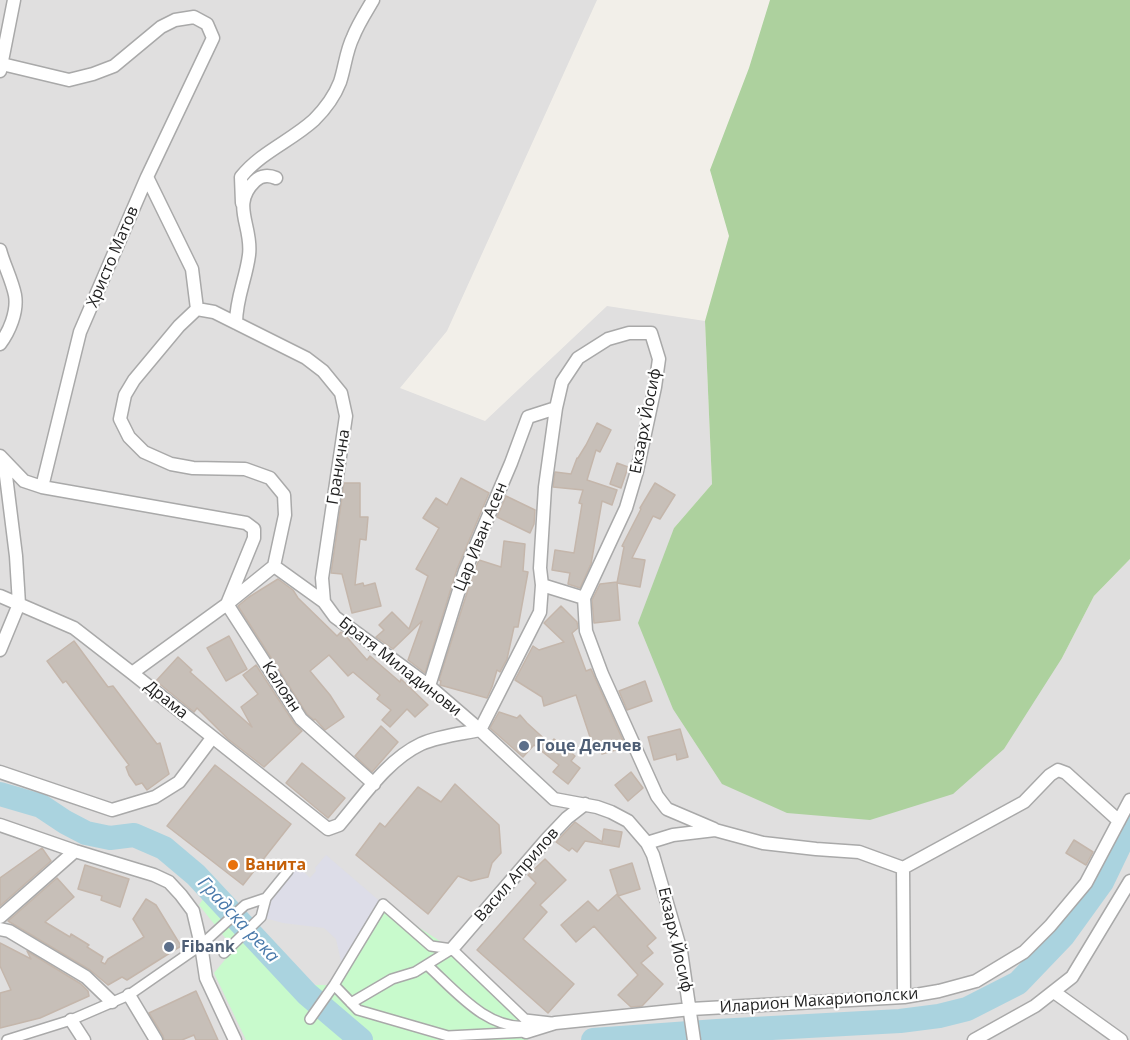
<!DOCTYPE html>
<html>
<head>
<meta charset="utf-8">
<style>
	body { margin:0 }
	canvas { display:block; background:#f2efe9 }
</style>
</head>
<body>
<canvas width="1130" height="1040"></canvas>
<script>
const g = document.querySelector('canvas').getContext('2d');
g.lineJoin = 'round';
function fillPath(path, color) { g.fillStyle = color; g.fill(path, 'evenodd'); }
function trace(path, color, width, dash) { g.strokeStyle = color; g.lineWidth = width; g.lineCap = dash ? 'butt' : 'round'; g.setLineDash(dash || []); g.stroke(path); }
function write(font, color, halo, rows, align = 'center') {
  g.font = font + ' "Open Sans",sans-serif'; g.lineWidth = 4.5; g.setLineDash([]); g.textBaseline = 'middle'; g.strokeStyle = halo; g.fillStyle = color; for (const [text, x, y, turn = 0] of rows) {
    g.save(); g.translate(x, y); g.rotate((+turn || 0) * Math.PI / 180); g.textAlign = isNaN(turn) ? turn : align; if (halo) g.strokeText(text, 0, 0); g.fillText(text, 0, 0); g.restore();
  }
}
const residential = new Path2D(`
	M0,0H597L447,331L400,388L485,421L607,306L705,321L712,484L674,528L1062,658L1094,596L1130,559V1040H0Z`);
const forest = new Path2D(`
	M770,0H1130V559L1094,596L1062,658L1004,749L953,794L870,820L787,813L722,784L673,709L638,623L674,528L712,484L705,321L729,236L710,170L749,68Z`);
const park = new Path2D(`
	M214,883L225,893L260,935L313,985H334L383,904L452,949L525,1019L528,1040H246L214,973L228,956L231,945L199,905Z`);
const plaza = new Path2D(`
	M326,855L383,904L343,970L336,939L324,928L283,923L261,917L266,898L295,863L310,878L316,871L315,868Z`);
const river = new Path2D(`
	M0,794L41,806L65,822L86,833L110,838L134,835L164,848L196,875L307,994L361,1040
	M593,1040L717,1031L900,1021L939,1016L967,1009L1018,983L1063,936L1102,882L1130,824`);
const building = new Path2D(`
	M597,423L611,430L600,452L596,450L587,480L617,490L612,505L602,501L591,564L580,588L568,584L570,573L552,570L555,550L574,553L582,504L579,503L583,490L553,487L555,472L571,474L577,458H578L586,445Z
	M617,463L628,467L621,488L610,484Z
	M461,478L489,493L457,569L425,673L408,660L422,621L393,649L376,637L384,630L379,625L392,612L409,629L428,576L416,569L439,528L423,518L436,498L447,505Z
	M344,483H360V517H368L366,540L360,539L355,585L363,583L364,586L375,583L381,606L352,613L342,574L331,573Z
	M655,483L675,495L660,519L653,516L632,558L645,560L640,587L617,583L624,547L622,546L641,509L640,508Z
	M506,496L535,510L534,524L530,533L497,517Z
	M504,541L525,544L523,571L528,572L518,627H514L507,659L500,672L497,670L492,687L487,698L440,685L441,681L439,680L473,574L479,560L501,567Z
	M278,579L293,590L298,598L337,636L341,632L344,634L367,660L370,656L400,682L401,679L428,705L415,717L407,709L390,727L382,720L391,710L377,699L380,695L353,672L348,676L329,655L310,671L330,695L344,717L325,730L315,719L314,720L307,714L238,606L249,597Z
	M617,582L620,620L594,623L592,600L600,584Z
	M561,606L577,622L578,628L572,633L586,671L591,669L626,747L602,754L599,745L593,746L576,695L544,706L542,697L515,680L533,646L539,650L564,642L544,623Z
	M229,636L247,669L226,681L207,648Z
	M74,641L108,687L113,686L157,744L160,743L169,774L147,790L142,783L136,785L129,775L126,767L129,765L66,681L63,683L47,661Z
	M178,657L192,670L190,672L252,727L241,707L258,694L243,675L256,665L294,723L302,731L264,767L228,739L197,708L194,712L156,681Z
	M645,681L652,701L627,710L619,691Z
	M499,712L517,718L520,715L527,723L550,744L554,739L575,756L571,761L580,768L568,784L553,772L559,765L534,745L523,757L490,728Z
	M381,726L398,742L372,772L355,756Z
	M680,729L688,757L677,760L676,754L654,760L648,737Z
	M302,763L345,798L328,818L286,783Z
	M215,765L291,824L243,885L167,826Z
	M631,772L643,788L628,801L615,785Z
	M455,784L499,825L501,853L492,863L488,877L471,881L458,876L428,914L356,855L380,823L385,827L418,787L441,802Z
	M575,822L602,842L604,829L622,832L619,847L585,841L577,852L572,848L569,851L556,842Z
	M1074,840L1093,852L1086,865L1066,853Z
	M42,848L51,861L0,906V878Z
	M545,859L566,880L540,905L547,912L523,939L574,984L548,1013L477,950L536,883L528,875Z
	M632,863L640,889L618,896L656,938L647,946L653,953L641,963L663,984L642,1006L631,1007L618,995L638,975L594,926L576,942L561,925L588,901L598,911L617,894L618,895L610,870Z
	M85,865L129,879L120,907L101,900L102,896L78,889Z
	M57,878L74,897L45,922L70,937L71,934L89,945L87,947L103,957L101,962L105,964L108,959L144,937L133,919L146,899L156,905L181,946L127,980L122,977L108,985L90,970L8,921Z
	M0,943L31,959L27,951L81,984L88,991L89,996L40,1018L0,1028V993L11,990L0,966Z
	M196,991L218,1040H196L194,1035L182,1040H164L163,1036L149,1013Z`);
const pedestrian = new Path2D(`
	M224,953L261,917L266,898L288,871
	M427,965C455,990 487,1031 529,1026
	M334,985L358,1010L448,1036L526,1032
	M351,1003L392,979L415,972L452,949
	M310,1019L334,985L383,904L431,946L452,949L525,1019L551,1022
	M7,1040L71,1020L129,995L201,945L245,905L266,898`);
const minor = new Path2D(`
	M2,64L69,80L93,74L114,66L161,27L175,20L194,17L207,24L213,38L147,177L80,332L42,487
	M0,71L14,0
	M147,177L192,269L197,309L179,326L134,380L125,395L120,419L129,437L144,452L171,464L193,468L245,469L270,478L284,495L285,515L274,566
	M242,203L241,177C261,152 291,141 314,120C324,110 335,95 340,82C345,67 346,51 353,37C358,24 366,12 373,0
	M0,250C4,265 12,280 15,295C18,312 9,332 0,344
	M197,309L214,312L306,358L323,371L341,393L346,416L322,578L324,602
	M236,323C236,298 246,279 249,255C253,226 230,205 255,181C261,175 269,175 276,178
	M0,456L24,481L42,487L246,523L254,529V538L227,604L274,566L324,602L335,617L429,686L480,730L554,799L597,807L611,812L628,821L647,843L673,835L715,830L763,843L816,849L859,852L903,868
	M542,585L584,598L586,631L602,674L657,796L667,809L714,829
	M0,596L74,628L132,673L328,829L339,825C363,797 387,760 421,744C439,736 460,734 480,730
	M0,650L19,604L16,556L4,460
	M132,673L227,604L301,719L374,784
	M429,686L465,571L511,463L528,417L556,408
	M480,730L540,612L542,585L540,568L545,487L556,408L562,382L578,358L608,339L629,333H651L659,359L655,387L637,471L626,508L584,598
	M0,772L112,810L155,797L179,782L212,738
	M0,825L75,851L154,875L169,882L181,895L193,911L201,945L206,978L235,1040
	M647,843L653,855L681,951L694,1040
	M903,868L1024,802L1050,775L1058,770L1066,773L1119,821
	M903,868L904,997
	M0,917L75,851
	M0,929L9,931L86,977L112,1002
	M452,949L547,839L567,818L585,804
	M1054,992L1121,1040
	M129,995L156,1040
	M71,1020L84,1040
	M526,1032L555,1023L691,1009L904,997L939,991L976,981L1024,952L1050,926L1086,883L1130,800
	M974,1040L1035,1006L1072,977L1130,881`);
const markers = [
	[524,746,6,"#5c6f8a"],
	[233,865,6,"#e8710a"],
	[169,947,6,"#5c6f8a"]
];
const streetNames = [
	["Христо Матов",113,257,-67],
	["Екзарх Йосиф",646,421,-79],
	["Гранична",339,467,-81],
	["Цар Иван Асен",481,537,-68],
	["Братя Миладинови",400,667,38],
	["Калоян",281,687,57],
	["Драма",166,700,39],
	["Васил Априлов",517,875,-49],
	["Екзарх Йосиф",675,940,77],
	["Иларион Макариополски",819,1001,-4]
];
const serviceNames = [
	["Гоце Делчев",536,746],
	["Fibank",181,947]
];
const foodNames = [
	["Ванита",245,865]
];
const waterNames = [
	["Градска река",238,920,47]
];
fillPath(residential, '#e0dfdf');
fillPath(forest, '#add19e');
fillPath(park, '#c8facc');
fillPath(plaza, '#dddde8');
trace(river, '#aad3df', 24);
fillPath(building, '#c7bfb8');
trace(building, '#c4b6ab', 1.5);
trace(pedestrian, '#a9a9a9', 12);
trace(minor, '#a9a9a9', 15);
trace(pedestrian, '#fff', 9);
trace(minor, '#fff', 12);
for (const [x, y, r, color] of markers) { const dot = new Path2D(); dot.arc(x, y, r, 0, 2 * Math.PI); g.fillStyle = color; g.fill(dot); trace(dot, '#fff', 2); }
write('16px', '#222', '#fff', streetNames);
write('bold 16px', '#4e5e75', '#fff', serviceNames, 'left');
write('bold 16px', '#c56008', '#fff', foodNames, 'left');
write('italic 18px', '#4a7aab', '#fff', waterNames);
</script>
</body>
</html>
